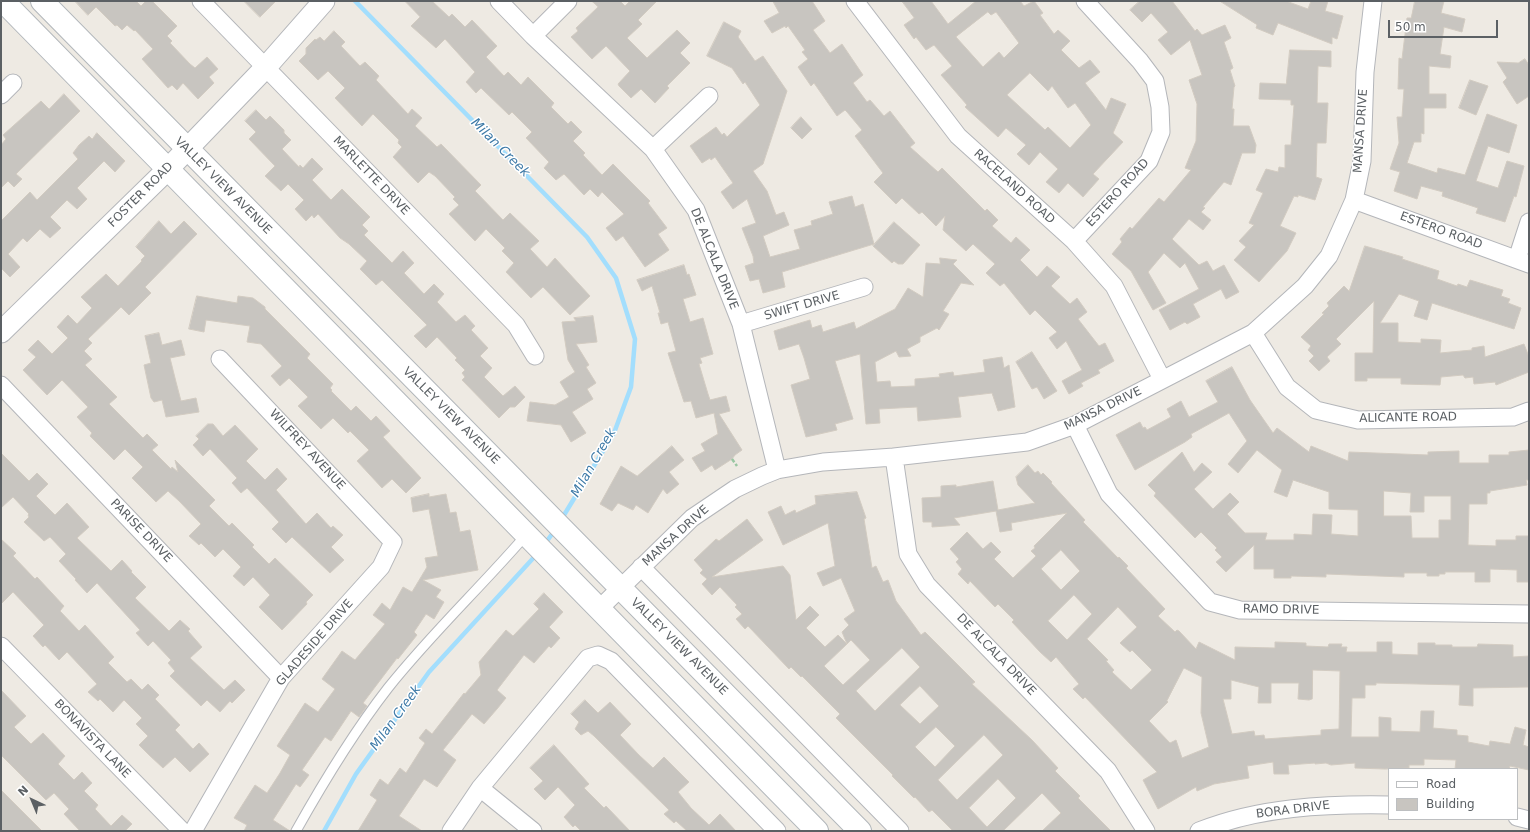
<!DOCTYPE html>
<html>
<head>
<meta charset="utf-8">
<style>
	body { margin:0 }
	#map { position:relative; width:1530px; height:832px; overflow:hidden; background:#eeeae3; font-family:"DejaVu Sans",sans-serif }
	canvas { display:block }
	.frame { position:absolute; inset:0; border:2px solid #5b6064; pointer-events:none }
	.legend { position:absolute; left:1388px; top:768px; width:130px; height:52px; box-sizing:border-box; background:#fff; border:1px solid #bdbfc1; margin:0; padding:5px 7px; list-style:none; font-size:12px; color:#5b6064 }
	.legend li { display:flex; align-items:center; gap:8px; height:20px }
	.legend b { width:20px; border:1px solid #bdbfc1 }
	.north { position:absolute; left:12px; top:780px; width:40px; height:40px; -webkit-text-stroke:3px #fff; paint-order:stroke; rotate:316deg; font-size:11px; font-weight:700; line-height:16px; text-align:center; color:#5b6064 }
	.north::after { content:''; display:block; margin:auto; width:14px; height:18px; background:#5b6064; clip-path:polygon(50% 0,100% 100%,50% 72%,0 100%) }
	.scale { position:absolute; left:1388px; top:20px; width:110px; height:18px; box-sizing:border-box; border:2px solid #5b6064; border-top:0; padding-left:5px; font-size:12px; line-height:14px; white-space:nowrap; color:#5b6064; -webkit-text-stroke:3px #fff; paint-order:stroke }
</style>
</head>
<body>
<div id="map">
<canvas width="1530" height="832"></canvas>
<div class="frame"></div>
<ul class="legend">
<li><b style="height:5px;background:#fff"></b>Road</li>
<li><b style="height:11px;background:#c8c5c0"></b>Building</li>
</ul>
<div class="north">N</div>
<div class="scale">50 m</div>
</div>
<script>
const g = document.querySelector('canvas').getContext('2d');
g.lineJoin = 'round';
function trace(path, color, width, dash) { g.strokeStyle = color; g.lineWidth = width; g.lineCap = dash ? 'butt' : 'round'; g.setLineDash(dash || []); g.stroke(path); }
function fillPath(path, color) { g.fillStyle = color; g.fill(path, 'evenodd'); }
function write(font, color, halo, rows, align = 'center') {
  g.font = font + ' "DejaVu Sans",sans-serif'; g.lineWidth = 3; g.setLineDash([]); g.textBaseline = 'middle'; g.strokeStyle = halo; g.fillStyle = color; for (const [text, x, y, turn = 0] of rows) {
    g.save(); g.translate(x, y); g.rotate((+turn || 0) * Math.PI / 180); g.textAlign = isNaN(turn) ? turn : align; if (halo) g.strokeText(text, 0, 0); g.fillText(text, 0, 0); g.restore();
  }
}
const stream = new Path2D(`
	M355,1L587,237L616,278L635,339L631,387L614,433L561,520
	M544,545L555,530
	M324,831L356,774L429,672L537,554`);
const building = new Path2D(`
	M75,1H136L141,6L146,1H152L177,26L167,36L172,41L170,43L190,64L195,68L207,57L218,69L209,77L214,83L198,99L183,83L177,90L172,85L168,88L142,59L153,49L135,30L134,31L127,25L122,30L117,25L115,26L96,7L88,15Z
	M244,1H276L260,17Z
	M405,1H432L449,17L452,14L465,27L472,20L497,46L486,57L504,76L508,72L521,85L528,77L554,103L551,107L568,124L571,121L582,132L573,141L585,153L583,155L602,175L613,164L650,201L648,203L667,228L658,234L669,250L645,267L623,236L616,241L606,228L624,214L602,192L598,197L590,189L584,195L564,174L556,180L544,168L549,162L526,138L532,132L512,112L509,115L481,88L476,93L466,82L475,72L445,39L436,48L411,26L420,17Z
	M592,1H620L625,6L630,1H657L638,20L642,24L627,38L647,58L677,30L690,43L680,53L690,63L667,86L669,88L655,103L641,89L631,98L619,86L618,84L630,71L606,46L592,59L571,37L578,31L576,28L598,7Z
	M773,1H812L825,21L813,30L830,53L842,44L863,75L853,83L867,102L870,100L884,116L890,111L915,143L910,147L938,172L942,168L985,211L987,209L998,220L992,226L1011,243L1016,237L1030,250L1020,260L1037,277L1047,266L1060,277L1051,286L1070,304L1077,298L1087,312L1078,319L1099,346L1105,343L1114,361L1098,370L1100,373L1081,383L1083,386L1069,394L1062,381L1082,370L1066,341L1057,349L1049,338L1057,332L1035,310L1030,315L1004,283L1000,286L986,273L995,264L973,244L966,251L943,230L945,216L936,226L922,212L919,214L902,198L896,204L874,182L883,173L855,136L862,130L847,112L845,110L837,116L814,83L811,86L798,67L808,59L802,52L805,50L788,26L786,28L785,26L772,33L764,21L779,13Z
	M902,1H931L948,24L976,1H1020L1024,6L1034,1L1043,13L1040,15L1054,34L1058,30L1070,41L1061,50L1079,68L1090,60L1100,72L1085,83L1106,110L1111,98L1126,104L1113,133L1123,142L1093,174L1099,179L1083,197L1068,183L1059,193L1046,182L1058,169L1040,152L1029,165L1017,154L1026,145L1006,128L998,137L965,107L967,105L941,75L952,66L934,45L926,50L916,37L914,39L904,25L914,18ZM988,12L991,15L996,12L1019,43L1004,58L999,52L983,67L956,37ZM1030,73L1048,91L1052,86L1068,108L1075,103L1091,125L1070,148L1048,127L1045,130L1007,95Z
	M1140,1H1172L1195,31L1197,29L1202,35L1225,25L1231,38L1224,42L1233,68L1230,70L1235,86L1234,87L1232,109H1234L1233,126H1249L1256,145L1255,153H1242L1231,185L1224,182L1203,207L1205,208L1201,212L1211,220L1203,230L1189,219L1172,239L1199,265L1207,261L1213,271L1224,265L1239,292L1226,299L1221,289L1193,304L1200,317L1187,324L1185,322L1170,330L1159,310L1199,289L1185,263L1180,268L1164,253L1148,272L1166,303L1153,310L1131,271L1112,254L1122,242L1120,239L1130,227L1132,229L1159,198L1164,202L1191,170L1185,168L1196,141L1197,104L1189,80L1202,75L1190,40L1171,55L1158,40L1168,32L1151,13L1142,22L1130,10Z
	M1220,1H1286L1308,9L1311,1H1328L1325,11L1343,16L1337,39L1332,37V44L1278,23L1273,35L1256,28L1257,25Z
	M1415,1H1444L1441,13L1465,19L1462,32L1444,27L1440,54L1451,56L1450,68L1429,66V94H1446V108H1424V134L1421,133V142H1414L1407,163L1437,173L1438,168L1465,175L1487,114L1517,125L1509,153L1488,146L1476,181L1498,188L1507,161L1524,166L1516,197L1514,196L1505,222L1476,213L1478,208L1442,196L1443,192L1421,186L1417,199L1394,191L1400,172L1390,169L1399,143L1397,117H1402L1404,89H1398L1399,58L1402,59L1407,18H1411Z
	M724,22L741,31L738,37L755,61L763,56L787,91L763,164L753,171L767,191L776,215L784,212L789,225L763,236L770,257L800,249L794,230L812,225L811,221L833,214L829,202L852,196L855,207L863,204L874,244L782,272L785,287L763,293L759,279L750,281L745,266L754,263L753,256L742,228L756,223L747,199L733,209L721,192L733,183L715,157L711,160L710,158L702,163L690,146L716,127L722,135L724,133L727,137L760,105L745,82L743,84L732,68L707,56Z
	M334,31L345,42L341,46L360,66L365,62L379,76L376,80L408,114L412,109L422,118L415,126L437,147L441,144L481,185L475,191L503,220L510,213L539,241L530,249L547,267L555,258L590,296L570,315L543,287L531,298L506,272L514,263L502,251L505,248L486,229L475,241L449,214L459,205L453,199L455,197L435,176L429,172L418,183L393,157L402,147L398,143L399,140L373,114L362,126L335,98L345,88L328,71L318,80L299,61L306,54V48L315,39L316,40L320,37L324,41Z
	M1290,50L1331,51V67L1318,66L1317,103H1328L1326,143H1317L1316,177L1322,179L1315,200L1298,195V197L1294,196L1280,226L1296,233L1287,251L1259,282L1234,260L1246,247L1239,241L1254,225L1249,223L1263,193L1256,190L1266,169L1278,172L1279,167L1285,168V145H1291L1294,105H1291V100L1259,99L1260,83L1286,84Z
	M1525,59L1529,65V96L1517,104L1503,82L1507,78L1497,62L1518,63Z
	M1470,80L1488,86L1476,115L1459,108Z
	M64,94L80,111L16,174L22,179L14,187L8,181L1,188V145L6,139L3,135L41,101L49,109Z
	M256,110L266,120L270,116L284,130V133L291,140L282,149L299,167L300,165L303,168L312,158L323,169L312,180L331,200L342,189L370,217L362,225L368,231L364,235L392,263L403,251L414,263L404,273L424,294L434,284L444,294L437,302L456,322L465,315L475,326L471,330L488,348L480,356L492,368L484,377L503,396L515,386L525,397L515,407H510L499,418L462,380L465,377L462,373L465,370L455,360L457,358L437,337L426,348L414,336L427,325L382,280L376,285L360,269L367,261L349,244L340,238L318,214L314,218L312,215L306,221L295,209L304,200L288,184L281,191L265,176L275,166L249,139L256,132L245,121Z
	M801,117L812,129L802,139L791,128Z
	M97,133L125,161L115,172L104,161L77,188L87,199L77,209L67,200L50,217L61,228L50,238L40,229L27,242L23,238L8,254L20,267L10,277L1,268V221L30,192L37,200L78,159L73,153L79,145L89,136L92,139Z
	M159,221L171,234L184,221L197,234L145,287L151,293L129,315L121,307L88,339L92,343L84,351L92,359L85,365L117,397L109,404L143,438L147,434L158,445L152,450L171,469L172,467L178,472L175,460L215,500L209,506L229,526L232,523L254,545L252,547L269,564L275,558L313,595L306,602L307,604L282,630L259,607L270,595L253,577L244,586L233,576L241,567L223,549L215,557L201,543L199,545L189,536L201,524L179,501L168,491L156,502L132,478L143,467L125,449L114,460L90,436L92,433L77,417L88,407L62,380L47,395L23,370L36,357L28,350L38,340L52,354L68,338L57,327L68,315L77,324L92,308L81,297L106,274L118,286L142,261L141,260L145,256L136,247Z
	M894,222L920,245L903,264H898L894,261L892,263L873,246Z
	M1365,246L1403,257L1402,259L1439,271L1437,279L1457,286L1458,284L1467,287L1470,280L1503,290L1501,296L1510,299L1508,303L1521,308L1514,329L1432,303L1427,320L1414,316L1419,301L1399,294L1380,323H1398V342L1421,343V339L1441,340L1440,353L1472,350V348L1484,346L1485,357L1524,344L1529,357V372L1496,385L1495,382L1474,384L1473,377L1465,378L1463,375L1441,377L1440,385L1401,384V378H1367V381H1355V353H1373L1374,301L1336,339L1341,344L1327,357L1330,361L1319,371L1309,361L1314,356L1308,350L1311,346L1301,337L1324,314L1322,313L1329,306L1327,303L1344,286L1349,291Z
	M940,258L957,260L953,264L974,285L961,283L943,311L949,314L939,330L937,328L920,337V342L907,349L911,356L899,357L896,351L875,362L877,382L890,381L891,387L915,386V379L940,377L939,374L953,372L954,376L985,372L983,360L1002,357L1004,368L1009,365L1015,407L998,411L992,393L958,397L961,417L918,421L917,407L879,409L880,423L866,424L860,354L835,361L853,419L835,424L837,430L806,437L791,385L810,379L804,358L799,344L779,350L774,331L810,320L812,328L821,325L823,332L854,322L856,329L895,309L908,288L923,297L926,263L940,264Z
	M684,265L687,275L689,274L696,295L683,299L690,322L703,318L713,354L700,358L702,363L699,364L708,394L710,400L726,396L730,411L719,414L742,450L735,455L732,459L715,470L712,465L701,472L692,458L705,451L701,444L718,434L714,413L696,418L691,401L684,402L668,353L676,351L668,322L661,324L658,313H660L652,286L642,291L637,280Z
	M197,296L237,303L238,296L253,298L265,307V309L310,354L307,358L333,384L330,388L332,390L331,391L351,411L356,406L371,421L376,416L390,431L383,437L421,478L406,493L392,479L382,488L357,461L369,450L350,431L348,433L333,418L321,429L298,406L308,397L289,378L280,386L271,376L282,366L261,344L247,342L250,326L206,320L204,332L189,329Z
	M593,316L597,342L576,344L589,365L586,367L596,383L587,389L593,399L572,412L586,433L571,442L561,425L527,421L530,402L555,405L569,397L560,382L575,372L568,360L562,322L576,321L574,318Z
	M159,333L162,345L181,340L185,355L170,358L176,382L181,401L196,398L199,412L166,417L162,400L154,402L151,398L144,365L151,363L145,336Z
	M1032,352L1057,391L1044,399L1037,387L1032,389L1016,362Z
	M1232,367L1250,400L1273,433L1277,428L1309,452L1311,446L1348,461L1349,452L1428,455V452L1459,451V463H1489V455H1509V452L1529,450V480H1526L1527,485L1490,491V493H1487V504H1469L1468,545L1496,546V540H1516V536H1529V582H1517V570L1490,569V582H1475V572H1445V574H1439V576H1427V573H1404V577L1326,574V577L1291,576V578H1274V569H1254V545L1226,572L1216,562L1222,557L1215,550L1217,548L1201,532L1195,538L1154,496L1156,493L1148,485L1182,452L1194,472L1202,463L1212,472L1194,489L1213,509L1230,493L1239,502L1227,514L1245,533H1267L1265,540H1294V534L1312,535L1313,514L1332,515L1331,534L1358,536V510L1329,509V492L1293,480L1287,497L1274,492L1282,470L1257,450L1238,473L1228,464L1247,441L1229,413L1191,434L1192,437L1185,442L1135,470L1116,435L1140,422L1143,428L1145,427L1147,430L1171,417L1167,409L1181,401L1189,417L1218,402L1206,381ZM1384,491L1411,493L1410,512H1424V496H1451V520H1439V538H1412L1411,516H1384Z
	M208,424H213L223,436L235,425L258,449L246,461L265,480L277,468L287,479L276,490L306,524L317,513L331,528L333,526L343,535L331,547L344,560L330,573L292,537L286,543L272,529L279,522L247,488L241,493L232,483L237,478L210,449L203,456L193,445L199,439L196,436Z
	M672,446L684,460L669,472L679,484L667,494L663,489L648,513L636,505L633,510L618,503L612,511L600,504L621,466L637,476Z
	M1,453L29,481L37,473L48,484L36,496L55,515L67,503L89,527L77,538L111,571L122,560L132,571L131,572L146,587L135,598L169,631L180,620L190,629L188,631L202,647L190,658L224,690L235,680L245,690L232,703L230,701L220,712L207,700L201,706L170,676L175,671L168,663L171,660L153,641L148,646L136,633L140,630L97,583L87,593L75,580L76,579L59,561L66,554L50,537L44,541L24,522L29,517L28,515L29,514L13,497L1,508Z
	M1028,465L1035,473L1038,471L1041,475L1043,473L1052,482L1051,483L1085,520L1083,522L1118,558L1119,557L1128,566L1126,568L1165,609L1158,616L1175,632L1177,630L1179,631L1196,649L1199,642L1235,660V647L1275,648V642L1306,643V646L1328,647L1329,644H1342L1341,647H1347L1346,652H1377V642H1392V654L1418,655V643H1435V645H1452V647H1477L1478,644L1513,645V657L1529,656L1528,687L1473,688V706L1459,705L1460,685L1376,683V685H1365V698H1352L1351,737H1379V717L1391,718V731L1420,732L1421,711H1434L1433,728L1457,730V735L1468,736V742L1489,746L1490,741L1510,744L1515,727L1526,730L1523,745L1529,747V770L1510,766L1509,769H1455L1456,760L1424,759V765H1409V768L1385,769L1355,768V763L1331,765L1326,763L1315,764V763L1288,765L1289,774H1274L1273,762L1247,766L1249,778L1214,784L1197,791L1196,787L1158,809L1143,780L1157,772L1085,697L1083,699L1073,689L1079,684L1056,657L1051,662L1040,652L1012,622L1014,620L998,604L995,607L970,581L968,584L958,574L962,569L956,562L959,559L950,549L967,532L983,549L991,542L1001,552L994,559L1013,578L1036,556L1031,551L1035,548L1034,546L1067,513L1011,523L1012,530L1000,532L996,511L954,518L960,525L932,527V522H923L922,498L941,497V486L956,485V487L993,481L998,510L1035,503L1018,485L1016,477ZM1061,550L1080,571L1061,590L1041,569ZM1074,595L1092,614L1067,640L1048,621ZM1118,607L1137,627L1120,643L1130,652L1132,650L1152,670L1131,690L1112,672L1114,670L1106,661L1108,660L1087,639ZM1184,668L1202,677L1201,713L1209,747L1182,758L1176,740L1170,743L1149,721L1168,702L1167,701ZM1313,670L1340,671L1339,729L1321,730V735L1265,739L1264,735L1255,736L1254,731L1232,734L1223,699H1231V680L1259,687L1258,703H1271V683H1299L1298,699L1309,700L1312,699Z
	M857,492L866,518L864,519L872,568L876,566L883,582L888,580L896,601L921,635L925,632L975,682L972,684L1032,740L1058,768L1055,771L1080,796L1078,798L1111,831H1042L1061,813L1042,793L1003,831H953L932,810L929,812L915,797L914,798L892,776L893,775L836,718L840,714L802,676L801,677L791,667L789,669L748,626L745,629L736,619L742,614L735,607L737,605L720,587L712,595L702,584L707,579L700,573L703,570L694,560L716,539L719,541L747,519L763,540L712,577L783,566L790,575L796,620L810,606L819,615L806,628L825,647L838,635L847,644L824,666L843,685L870,660L851,640L847,644L842,632L849,625L844,619L855,611L841,578L823,586L817,573L835,566L828,523L783,545L768,512L781,506L785,515L795,510L796,513L816,504L815,496ZM902,648L920,667L875,711L856,691ZM920,686L939,706L920,724L900,705ZM936,727L955,746L935,767L915,747ZM984,735L1003,755L957,800L938,780ZM998,779L1016,798L987,827L969,808Z
	M429,494V497L446,494L450,513L456,512L460,532L470,530L478,570L423,580L441,590L436,597L444,602L434,619L426,614L414,632L417,635L398,659L397,658L363,703L367,706L359,717L351,711L331,741L325,737L302,770L309,775L300,787L296,784L273,820L290,831H244L247,825L234,818L255,785L267,793L280,773L290,755L277,746L305,703L318,712L335,689L322,679L342,651L355,660L385,624L373,615L382,603L390,610L403,587L412,592L427,567L425,558L438,556L429,509L413,512L411,498Z
	M1,539L16,553L13,556L35,579L37,577L64,606L60,611L79,631L85,625L114,657L108,663L127,682L131,679L142,690L148,684L159,695L155,699L180,725L175,730L193,749L199,743L209,754L190,772L175,757L163,768L149,755L139,745L148,736L136,724L142,718L124,700L113,712L100,699L98,701L88,692L97,684L67,652L59,660L45,645L43,647L33,636L44,625L13,592L1,604Z
	M544,593L563,612L549,627L560,638L551,648L549,646L534,663L524,655L497,690L506,698L497,709L484,724L472,714L443,750L456,760L437,787L424,779L399,816L422,831H358L377,800L370,795L380,779L388,785L400,768L406,773L425,743L419,738L426,729L432,734L464,693L465,694L481,675L479,662L506,630L513,636L539,609L534,604Z
	M1,690L26,716L14,727L31,744L43,733L65,756L58,764L74,780L82,772L92,783L84,791L98,805L95,809L111,826L122,815L132,824L125,831H80L64,814L69,809L54,793L46,800L1,755Z
	M585,700L598,713L610,702L631,724L620,735L639,755L653,768L664,757L689,782L678,792L691,808L709,825L720,814L736,831H687L676,821L674,823L664,814L669,810L594,736L588,731L581,735L575,729L579,722L571,714Z
	M554,745L589,784L584,788L604,808L606,806L630,831H581L575,825L573,827L564,817L575,805L558,787L545,800L534,789L543,781L530,768Z
	M1,790L42,831H1Z`);
const path = new Path2D(`
	M732,459L737,466`);
const service = new Path2D(`
	M296,831C324,781 353,733 388,688C431,634 481,587 526,535`);
const minor = new Path2D(`
	M201,1L516,325L535,356
	M499,1L533,36L653,149L696,210L741,324L777,470
	M855,1L958,136L1074,241L1114,286L1162,379
	M533,36L568,1
	M1,95L13,83
	M653,149L709,96
	M1354,200L1529,264
	M1074,241L1149,161L1161,132L1160,107L1155,81L1140,61L1085,1
	M1517,259L1529,222
	M741,324L864,287
	M1253,333L1287,387L1316,410L1358,420L1513,417L1529,411
	M1,385L281,678
	M1075,425L1109,494L1210,602L1240,610L1529,614
	M894,457L908,554L927,585L1108,771L1146,831
	M641,567L900,831
	M599,609L692,518L735,489L762,476L777,470L823,462L894,457L1027,442L1075,425L1253,333L1305,286L1329,256L1354,200L1362,161L1365,72L1373,1
	M1,646L182,831
	M480,788L533,831
	M1517,817L1529,820
	M193,831L281,678L381,567L393,542L220,359
	M451,831L480,788L588,658L598,655L611,661L777,831
	M1199,831C1259,807 1325,804 1389,805`);
const tertiary = new Path2D(`
	M1,332L168,169L266,67L324,1`);
const secondary = new Path2D(`
	M3,1L817,831
	M42,1L860,831`);
const streetNames = [
	["MANSA DRIVE",1361,131,-86],
	["MARLETTE DRIVE",371,176,46],
	["VALLEY VIEW AVENUE",223,186,45],
	["RACELAND ROAD",1014,187,42],
	["ESTERO ROAD",1118,193,-48],
	["FOSTER ROAD",141,195,-45],
	["ESTERO ROAD",1441,231,20],
	["DE ALCALA DRIVE",714,259,68],
	["SWIFT DRIVE",802,306,-16],
	["MANSA DRIVE",1103,409,-26],
	["VALLEY VIEW AVENUE",451,416,45],
	["ALICANTE ROAD",1408,418,-1],
	["WILFREY AVENUE",307,450,47],
	["PARISE DRIVE",141,531,46],
	["MANSA DRIVE",676,536,-42],
	["RAMO DRIVE",1281,610,1],
	["GLADESIDE DRIVE",315,643,-49],
	["VALLEY VIEW AVENUE",679,647,45],
	["DE ALCALA DRIVE",996,655,46],
	["BONAVISTA LANE",92,739,46],
	["BORA DRIVE",1293,810,-7]
];
const waterNames = [
	["Milan Creek",500,148,45],
	["Milan Creek",594,463,-60],
	["Milan Creek",396,718,-54]
];
trace(stream, '#a3defd', 4.5);
fillPath(building, '#c8c5c0');
trace(building, '#d2cbc1', 1);
trace(service, '#b4b6ba', 11);
trace(minor, '#b4b6ba', 19);
trace(tertiary, '#b4b6ba', 23);
trace(secondary, '#b2b7bb', 24);
trace(path, '#99c6a2', 2.5, [4, 2]);
trace(service, '#fff', 9);
trace(minor, '#fff', 17);
trace(tertiary, '#fff', 21);
trace(secondary, '#fff', 22);
write('12px', '#5b6064', '#fff', streetNames);
write('italic 13px', '#3e7aa7', '#fff', waterNames);
</script>
</body>
</html>
